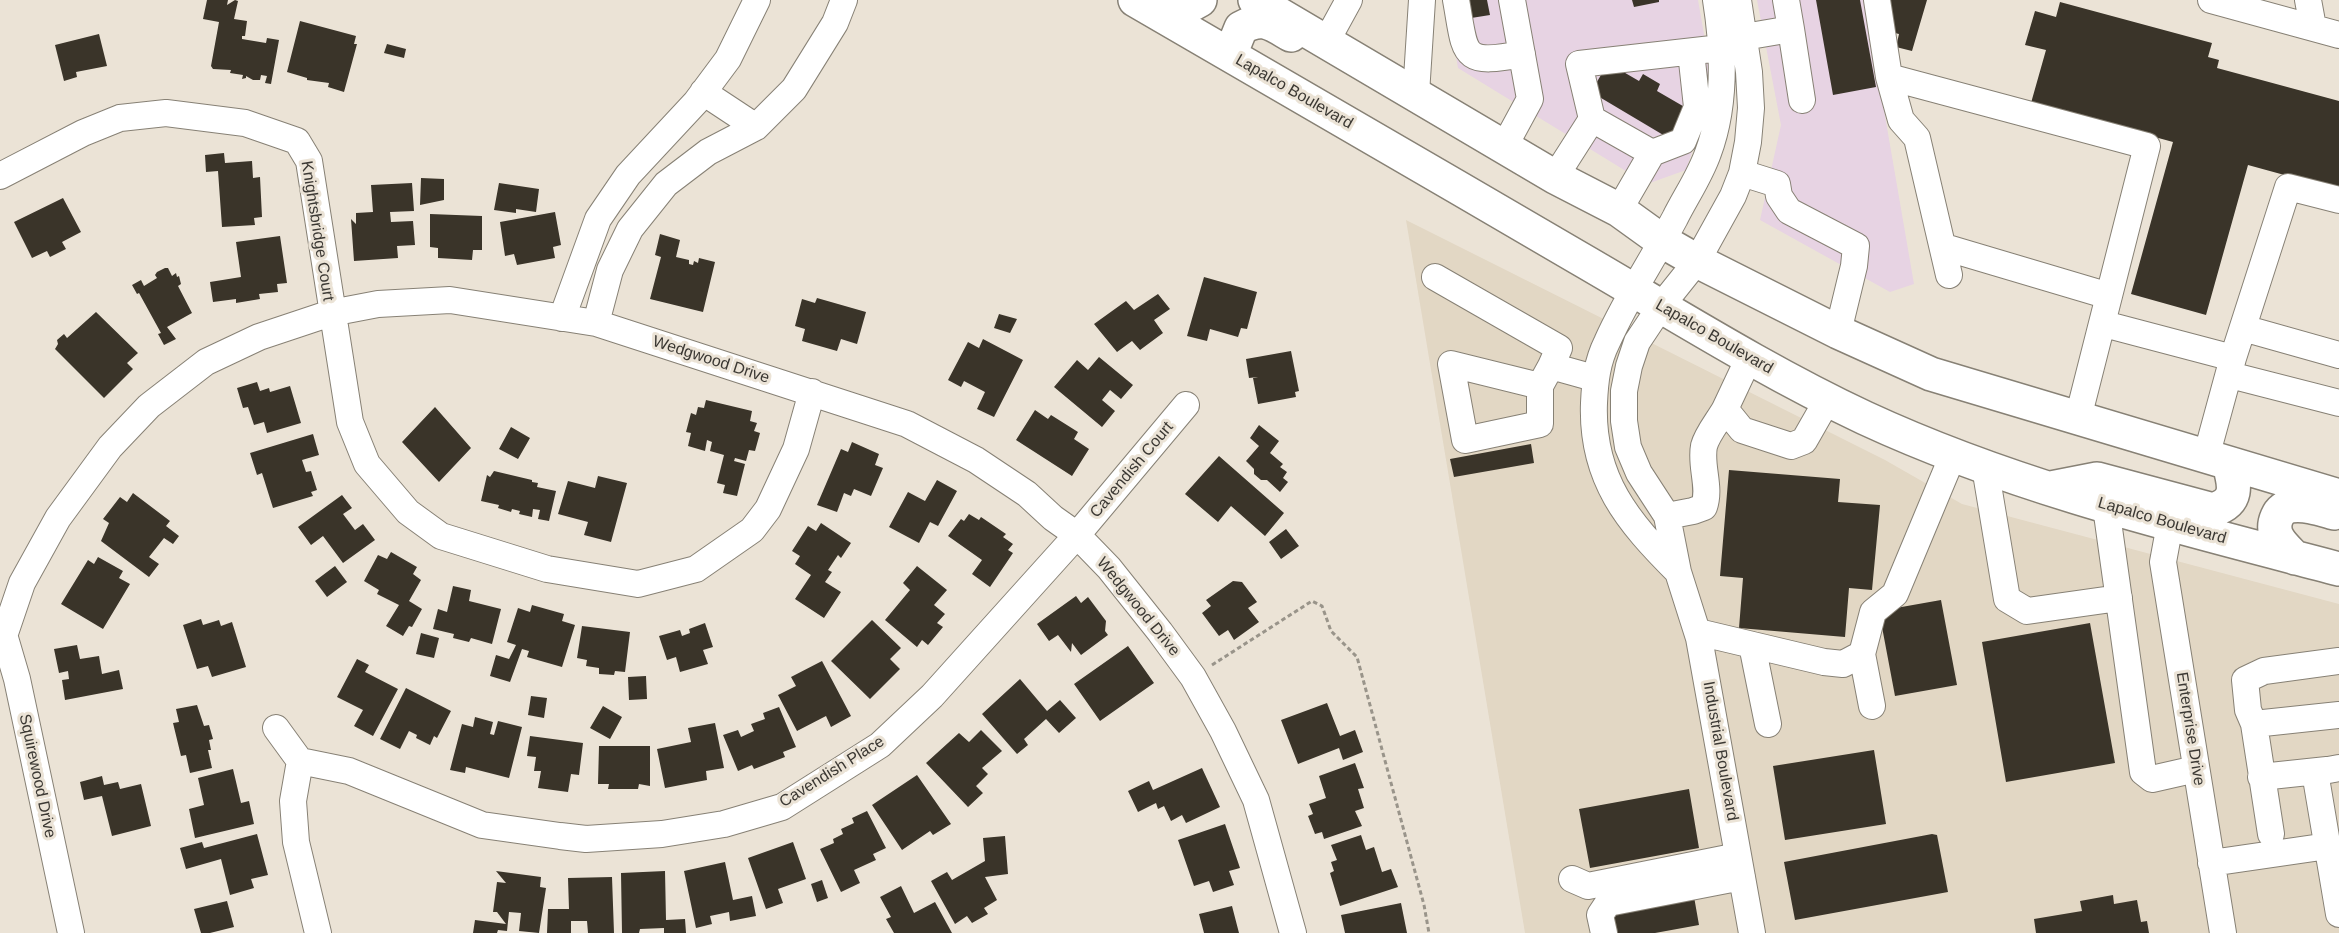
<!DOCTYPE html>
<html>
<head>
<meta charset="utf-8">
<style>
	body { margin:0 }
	canvas { display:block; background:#ebe3d6 }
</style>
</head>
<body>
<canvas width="2339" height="933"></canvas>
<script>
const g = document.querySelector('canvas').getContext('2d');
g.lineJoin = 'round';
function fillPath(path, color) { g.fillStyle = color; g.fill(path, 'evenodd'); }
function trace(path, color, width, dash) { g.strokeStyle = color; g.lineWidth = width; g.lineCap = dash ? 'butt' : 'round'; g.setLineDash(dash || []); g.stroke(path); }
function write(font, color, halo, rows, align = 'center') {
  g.font = font + ' Arial,sans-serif'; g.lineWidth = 6; g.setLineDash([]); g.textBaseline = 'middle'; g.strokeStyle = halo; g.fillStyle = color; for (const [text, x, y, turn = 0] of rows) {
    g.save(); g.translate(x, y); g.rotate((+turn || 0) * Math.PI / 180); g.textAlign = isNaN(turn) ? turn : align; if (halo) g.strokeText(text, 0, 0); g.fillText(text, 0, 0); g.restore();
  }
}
const commercial = new Path2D(`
	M1446,0H1698L1711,74L1702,122L1686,170L1647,184L1458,68Z
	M1757,0H1865L1914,284L1890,292L1760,220L1781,125Z`);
const built = new Path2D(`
	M1406,220L1885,460L1962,504L2339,604V933H1525Z`);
const building = new Path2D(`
	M207,0H228L227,5L235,0L238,1L234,19L247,21L245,36H242V39L266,43L267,38L279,40L271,84L265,83L267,76L261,75L260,80H253L246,76V78L242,79L243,75L230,73L231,70L213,69L211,66L219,22L203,19Z
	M1462,0H1487L1490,15L1465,19Z
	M1632,0H1659V2L1634,7Z
	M1816,0H1860L1876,87L1833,95Z
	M1891,0H1927L1912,51L1896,47L1899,34L1882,30Z
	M2060,2L2212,43L2208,57L2219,60L2217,68L2339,101V190L2248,165L2206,315L2131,294L2173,142L2031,103L2046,50L2025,45L2035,11L2056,17Z
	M300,21L356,36L354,44H357L344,92L328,87L329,83L307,80V78L287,72Z
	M99,34L107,66L76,72L77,77L64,81L55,45Z
	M387,44L406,49L404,58L384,53Z
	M1608,63L1639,81L1643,74L1660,84L1657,91L1688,109L1670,139L1591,92Z
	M224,153L225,163L252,161L253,178L260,177L262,217L254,218L255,225L222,227L218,171L206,172L205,155Z
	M421,178L444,179V200L420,205Z
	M412,183L414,211L390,212L391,222L413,221L415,245L397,246L398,258L354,261L351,219L356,224V213L373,212L371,185Z
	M499,183L539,189L536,212L516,209V213L494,210Z
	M63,198L81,232L62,242L66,249L50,257L47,251L32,258L14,222Z
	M555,212L561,245L553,247L555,258L517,265L514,254L505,256L500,222Z
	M430,214L482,216V250H473L472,260L438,258V248L430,247Z
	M660,234L680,240L676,257L689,260V264L693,265L694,261L698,263L699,258L715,262L703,312L650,299L661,257L655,255Z
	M280,236L287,283L277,284L278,292L259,294L260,299L236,303V299L213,302L210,282L241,277L236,242Z
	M165,268H168L172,276L176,273L177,277L179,276L181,284L178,286L192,313L167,327L176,339L164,345L158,334L161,333L139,293L137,294L132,285L141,280L144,286L157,278L155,275L157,272Z
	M1204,277L1257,292L1247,329L1241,328L1238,337L1210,329L1207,341L1187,336Z
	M1158,294L1170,309L1154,320L1163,333L1140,350L1132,341L1117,352L1094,324L1126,301L1134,310Z
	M817,298L866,312L857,344L841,339L837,351L802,341L805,329L795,326L802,299L815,303Z
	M96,312L138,353L127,363L133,369L104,398L55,349L58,344L57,340L64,334L67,338Z
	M999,314L1017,319L1010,333L994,328Z
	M983,339L1023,360L994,417L977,409L985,392L964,381L961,387L948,380L968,342L979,348Z
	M1291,351L1299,391L1295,392L1296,397L1258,404L1253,378L1258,377L1249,378L1246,359Z
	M1099,357L1133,385L1121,399L1110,390L1102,400L1115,411L1102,427L1054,387L1077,360L1088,370Z
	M257,382L260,391L269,388L270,392L290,386L301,423L267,433L264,422L254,425L248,407L243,408L237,388Z
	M706,400L752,411L750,421L757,423L754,431L760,433L755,451L749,450L746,461L735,458L734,461L745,464L737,496L723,493L725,485L717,483L724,455L710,451L712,442L707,440L705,451L688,446L691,433L686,432L691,413L696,415L698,407L704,408Z
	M435,407L471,448L439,482L402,442Z
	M1035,410L1048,419L1051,415L1078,432L1074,439L1089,449L1072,476L1016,440Z
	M1259,425L1279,441L1270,453L1283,464L1280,467L1287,472L1283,478L1288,482L1280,492L1267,480H1261L1254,474V469L1246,461L1259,446L1250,438Z
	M511,427L530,438L518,459L499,449Z
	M313,434L319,455L302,460L306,472L311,471L317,490L311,492L313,496L273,508L262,473L257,475L250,453Z
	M852,442L879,454L875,465L883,468L871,496L854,489L851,496L844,493L837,512L817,505L841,449L848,452Z
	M1531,444L1534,463L1454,477L1450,459Z
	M1219,456L1284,513L1265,536L1231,506L1218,522L1185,494Z
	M1729,470L1840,479L1838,502L1880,505L1872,590L1849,588L1845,637L1739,628L1743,578L1720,576Z
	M494,471L532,480V482L538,483L537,487L556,491L549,521L538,519L540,510L533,509L532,517L519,514L520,511L512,509L511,512L498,508L499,505L481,501L487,475L490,477Z
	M598,476L627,483L611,542L584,535L588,522L558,514L568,481L595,488Z
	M937,480L957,491L938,526L930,522L919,543L889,527L908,492L925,501Z
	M133,493L170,521L166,526L179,536L173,544L164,538L149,557L159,564L149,577L101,541L109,523L103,519L120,497L127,502Z
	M342,495L352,508L343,514L355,530L363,524L375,540L343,563L323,536L311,545L298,527Z
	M969,514L979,520L981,517L1006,534L1003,537L1013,544L1008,550L1013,553L990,587L972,574L982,560L948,536L961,519L964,521Z
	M821,523L851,543L841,558L838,555L828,570L832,572L825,582L841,592L824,618L795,599L811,575L795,564L800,556L792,551L808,526L816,531Z
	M1286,529L1299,546L1281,559L1269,542Z
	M391,552L417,567L413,574L421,580L409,601L422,609L412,627L409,626L403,636L386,626L399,605L377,594L379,590L364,581L378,555L387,559Z
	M98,557L123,571L119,578L130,584L103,629L61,604L88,560L94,564Z
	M335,566L347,582L327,597L315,581Z
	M917,566L947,590L934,605L945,614L937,623L943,627L928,645L922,640L917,647L885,620L910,590L903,583Z
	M1233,581L1242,582L1257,602L1248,608L1259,622L1234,640L1228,630L1219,636L1202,613L1211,606L1206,600Z
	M453,586L471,590L469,601L501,609L492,644L471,638L469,642L453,638L454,634L433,629L438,609L447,612Z
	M1076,596L1081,603L1088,597L1106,621L1105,631L1108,635L1081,655L1072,643L1071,652L1058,635L1049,641L1037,624Z
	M1941,600L1957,685L1895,696L1879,611Z
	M532,605L564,614L562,621L575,625L562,667L527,657L529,651L522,649L510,682L490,676L496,655L509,659L516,645L507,642L518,608L530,612Z
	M201,619L203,625L219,620L221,626L232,622L246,667L212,677L208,666L197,669L183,625Z
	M872,620L901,648L890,659L900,669L870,699L831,661Z
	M705,623L713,647L703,650L708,664L680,672L676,657L667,660L659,636L680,630L682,636L690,633L689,629Z
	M2090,623L2115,763L2006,782L1982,642Z
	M582,626L630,632L625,672L615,671L614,675L599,674V668L586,666L587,660L577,658Z
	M421,633L439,638L434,658L416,654Z
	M77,645L80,659L99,656L102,674L119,670L123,689L65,700L62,680L69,679L68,671L59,673L54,649Z
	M1128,646L1154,683L1100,721L1074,684Z
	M357,659L369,665L365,672L398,689L373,736L354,726L363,710L337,697Z
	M822,661L851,716L831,727L826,716L797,731L778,695L796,686L791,677Z
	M646,676L647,699L629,700L628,677Z
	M1020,679L1047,711L1060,700L1076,718L1059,733L1046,719L1024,739L1028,745L1017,754L982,714Z
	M406,688L451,711L437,738L434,736L430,745L416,738L417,735L409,731L400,749L380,739Z
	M531,696L547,698L544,718L528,715Z
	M1327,703L1340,736L1355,730L1363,752L1343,760L1339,748L1298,764L1281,720Z
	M197,705L204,726L209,725L213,739L209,740L211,750H208L212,768L190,773L186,755L181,756L173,723L179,722L176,709Z
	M603,706L622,717L610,739L590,728Z
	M779,707L796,747L783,752L785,757L754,769L752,765L738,771L723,735L738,730L741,737L754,731L751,724L765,719L763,713Z
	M475,717L493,722L490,734L494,735L498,721L522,727L509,778L466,767L465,773L450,770L462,724L473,727Z
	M715,723L724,768L706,771L707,780L665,788L657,749L691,742L688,728Z
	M981,730L1002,751L982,768L988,774L976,786L983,793L968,807L926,763L959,733L969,742Z
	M530,736L583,743L579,775L571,774L568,792L538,788L541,771H534L536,757L527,756Z
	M599,746H650V786L639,784L638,789H608L609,784H598Z
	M1874,750L1886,824L1785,840L1773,766Z
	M1355,763L1364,788L1358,789L1364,808L1355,811L1362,826L1324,839L1322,832L1315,834L1308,816L1313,814L1309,804L1326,798L1319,776Z
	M1202,768L1220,807L1186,823L1182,815L1171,821L1164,806L1158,809L1156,803L1138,812L1128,791L1149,781L1153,790Z
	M233,769L241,803L249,801L254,824L195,838L189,809L204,805L198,778Z
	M917,775L951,824L933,835L930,831L902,850L872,805Z
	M102,776L104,785L118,782L120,789L141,784L151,826L112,836L102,796L84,800L80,782Z
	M1689,789L1699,848L1590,868L1579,809Z
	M867,811L886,848L873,854L876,860L854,870L860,883L841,892L820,849L834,843L833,839L843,834L841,829L854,823L852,818Z
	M1225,824L1240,868L1229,871L1234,885L1213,892L1209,881L1194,886L1178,840Z
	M257,834L268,875L251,879L254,888L230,895L221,859L186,869L180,848L202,842L204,848Z
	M1932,834L1937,835L1948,892L1795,920L1784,862Z
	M1361,835L1366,850L1374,847L1382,872L1391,869L1398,887L1340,906L1330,873L1334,871L1331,862L1337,860L1331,845Z
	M1005,836L1008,874L985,877L997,900L984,908L988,914L972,923L967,916L955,924L931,881L947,872L952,880L985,861L983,838Z
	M793,842L806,879L778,889L783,903L766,909L748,858Z
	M725,862L733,900L752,896L756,916L730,921L729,912L710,916L712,924L696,928L684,871Z
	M496,871L541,877L540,887L546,888L539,933L519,931L521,913L509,912L507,931L498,930L497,933H473L475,920L506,924L497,912H493L497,882L506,883Z
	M665,871L666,920L685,919L686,933H664V928L640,929L639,933H622L621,873Z
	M612,877L614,933H588L587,921H571V933H547L548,909H569L568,878Z
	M822,880L828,898L817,902L811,884Z
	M901,886L914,913L935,902L952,933H894L886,919L891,917L880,897Z
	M1693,891L1699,925L1655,933H1613L1608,906Z
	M2113,895L2114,904L2137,900L2141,922L2147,921L2149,933H2036L2034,919L2082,911L2080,901Z
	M227,901L234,927L210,933H201L194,909Z
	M1401,903L1407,933H1345L1341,915Z
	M1232,906L1239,933H1204L1199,914Z`);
const path = new Path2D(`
	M1212,665L1312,601L1322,606L1331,631L1357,657L1424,905L1429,933`);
const minor = new Path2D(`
	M1456,0C1466,55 1460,66 1522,54
	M1738,0L1749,72L1751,108L1748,142L1742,173L1733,196L1697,261L1661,306L1637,342L1629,366L1624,391V421L1628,447L1639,473L1667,516L1678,572L1699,638L1752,933
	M1877,0L1889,77L1901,120L1917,138L1949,275
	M2211,0L2339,35
	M2308,0L2313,27
	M1791,29L1802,100
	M1744,37L1791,29L1786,0
	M1326,42L1349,0
	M1889,77L2147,146L2078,418
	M703,92L756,127
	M1416,94L1422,0
	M1592,119L1652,153
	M1504,147L1530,99L1512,0
	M1742,173L1777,184L1779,196L1789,211L1856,246L1854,266L1838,332
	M0,176L83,133L120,118L166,113L245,123L297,141L309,161L350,422L367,464L408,512L441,536L547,569L638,584L696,569L752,530L768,509L796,449L812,392
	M1555,177L1592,119L1579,64L1721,48
	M1619,210L1652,153L1683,141L1697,107L1691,52
	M1944,247L2109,296
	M1435,277L1559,348L1551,366
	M562,318L598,219L628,175L696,102L728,59L757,0
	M596,323L610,270L630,229L666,184L708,152L756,127L794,89L835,23L844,0
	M2104,324L2233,358
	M2243,328L2339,355
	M1749,358L1725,409L1742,430L1791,446L1804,441L1828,399
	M2230,375L2339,403
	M1540,386L1451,364L1465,440L1540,424V386L1551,366L1594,378
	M2206,457L2233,358L2288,187L2339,200
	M1985,467L2007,599L2027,611L2119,598
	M2106,507L2143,772L2152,779L2196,769
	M1667,516L1693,511L1704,507C1711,487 1700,466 1704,446C1707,434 1719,420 1725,409
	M2170,524L2163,562L2223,933
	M1678,572C1628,522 1591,479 1594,403C1595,381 1597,362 1607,342C1626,299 1653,259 1675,218C1686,196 1700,176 1708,153C1726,105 1724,50 1716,0
	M0,621L17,679L71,933
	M1698,632L1824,662L1843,664L1862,654L1873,612L1895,594L1953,455
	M4,636L22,583L58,518L110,447L149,406L206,362L259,337L331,313L378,304L450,300L596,323L907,424L976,460L1027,494L1053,518L1077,535L1109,568L1160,632L1193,677L1223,731L1256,800L1293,933
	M1752,645L1768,724
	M1862,654L1872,706
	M2254,724L2339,715
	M276,728L300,761
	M300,761L349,771L482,825L560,836L586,839L662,834L724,824L782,807L880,745L932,696L1077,535L1186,405
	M300,761L293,801L296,842L318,933
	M2339,768L2323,771L2316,778L2339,914
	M2261,777L2327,770
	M2271,834L2254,724L2248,710L2245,680L2264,671L2339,661
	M2211,863L2328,846
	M1572,879L1588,886L1738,856
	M1604,933L1600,915L1608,903L1742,877`);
const major = new Path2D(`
	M1135,0C1283,86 1430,171 1577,257C1672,312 1765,371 1865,418C2016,488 2179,527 2339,569
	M1176,0L1191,5L1200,0
	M1255,0L1555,177L1619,210L1662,241L1697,261L1838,332L1931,374L2339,496
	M1230,55L1241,28C1263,16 1270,23 1291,35
	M2051,488L2097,479L2213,510C2239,502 2235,486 2229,464
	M2295,558C2284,546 2269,535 2277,517C2280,510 2285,507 2291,506C2306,504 2320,509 2334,513`);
const streetNames = [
	["Lapalco Boulevard",1294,92,30],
	["Knightsbridge Court",317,231,81],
	["Lapalco Boulevard",1714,337,30],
	["Wedgwood Drive",711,360,18],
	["Cavendish Court",1132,470,-50],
	["Lapalco Boulevard",2162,521,16],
	["Wedgwood Drive",1138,607,51],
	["Enterprise Drive",2190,729,81],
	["Industrial Boulevard",1720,751,80],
	["Cavendish Place",832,772,-32],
	["Squirewood Drive",37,776,78]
];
fillPath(commercial, '#e7d3e3');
fillPath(built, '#e2d7c4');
fillPath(building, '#3a3429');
trace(minor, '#878175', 28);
trace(major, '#878175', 36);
trace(path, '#99948a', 3, [4.5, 3]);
trace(minor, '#fff', 26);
trace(major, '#fff', 33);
write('16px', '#3b3833', '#ebe3d6', streetNames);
</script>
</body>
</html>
